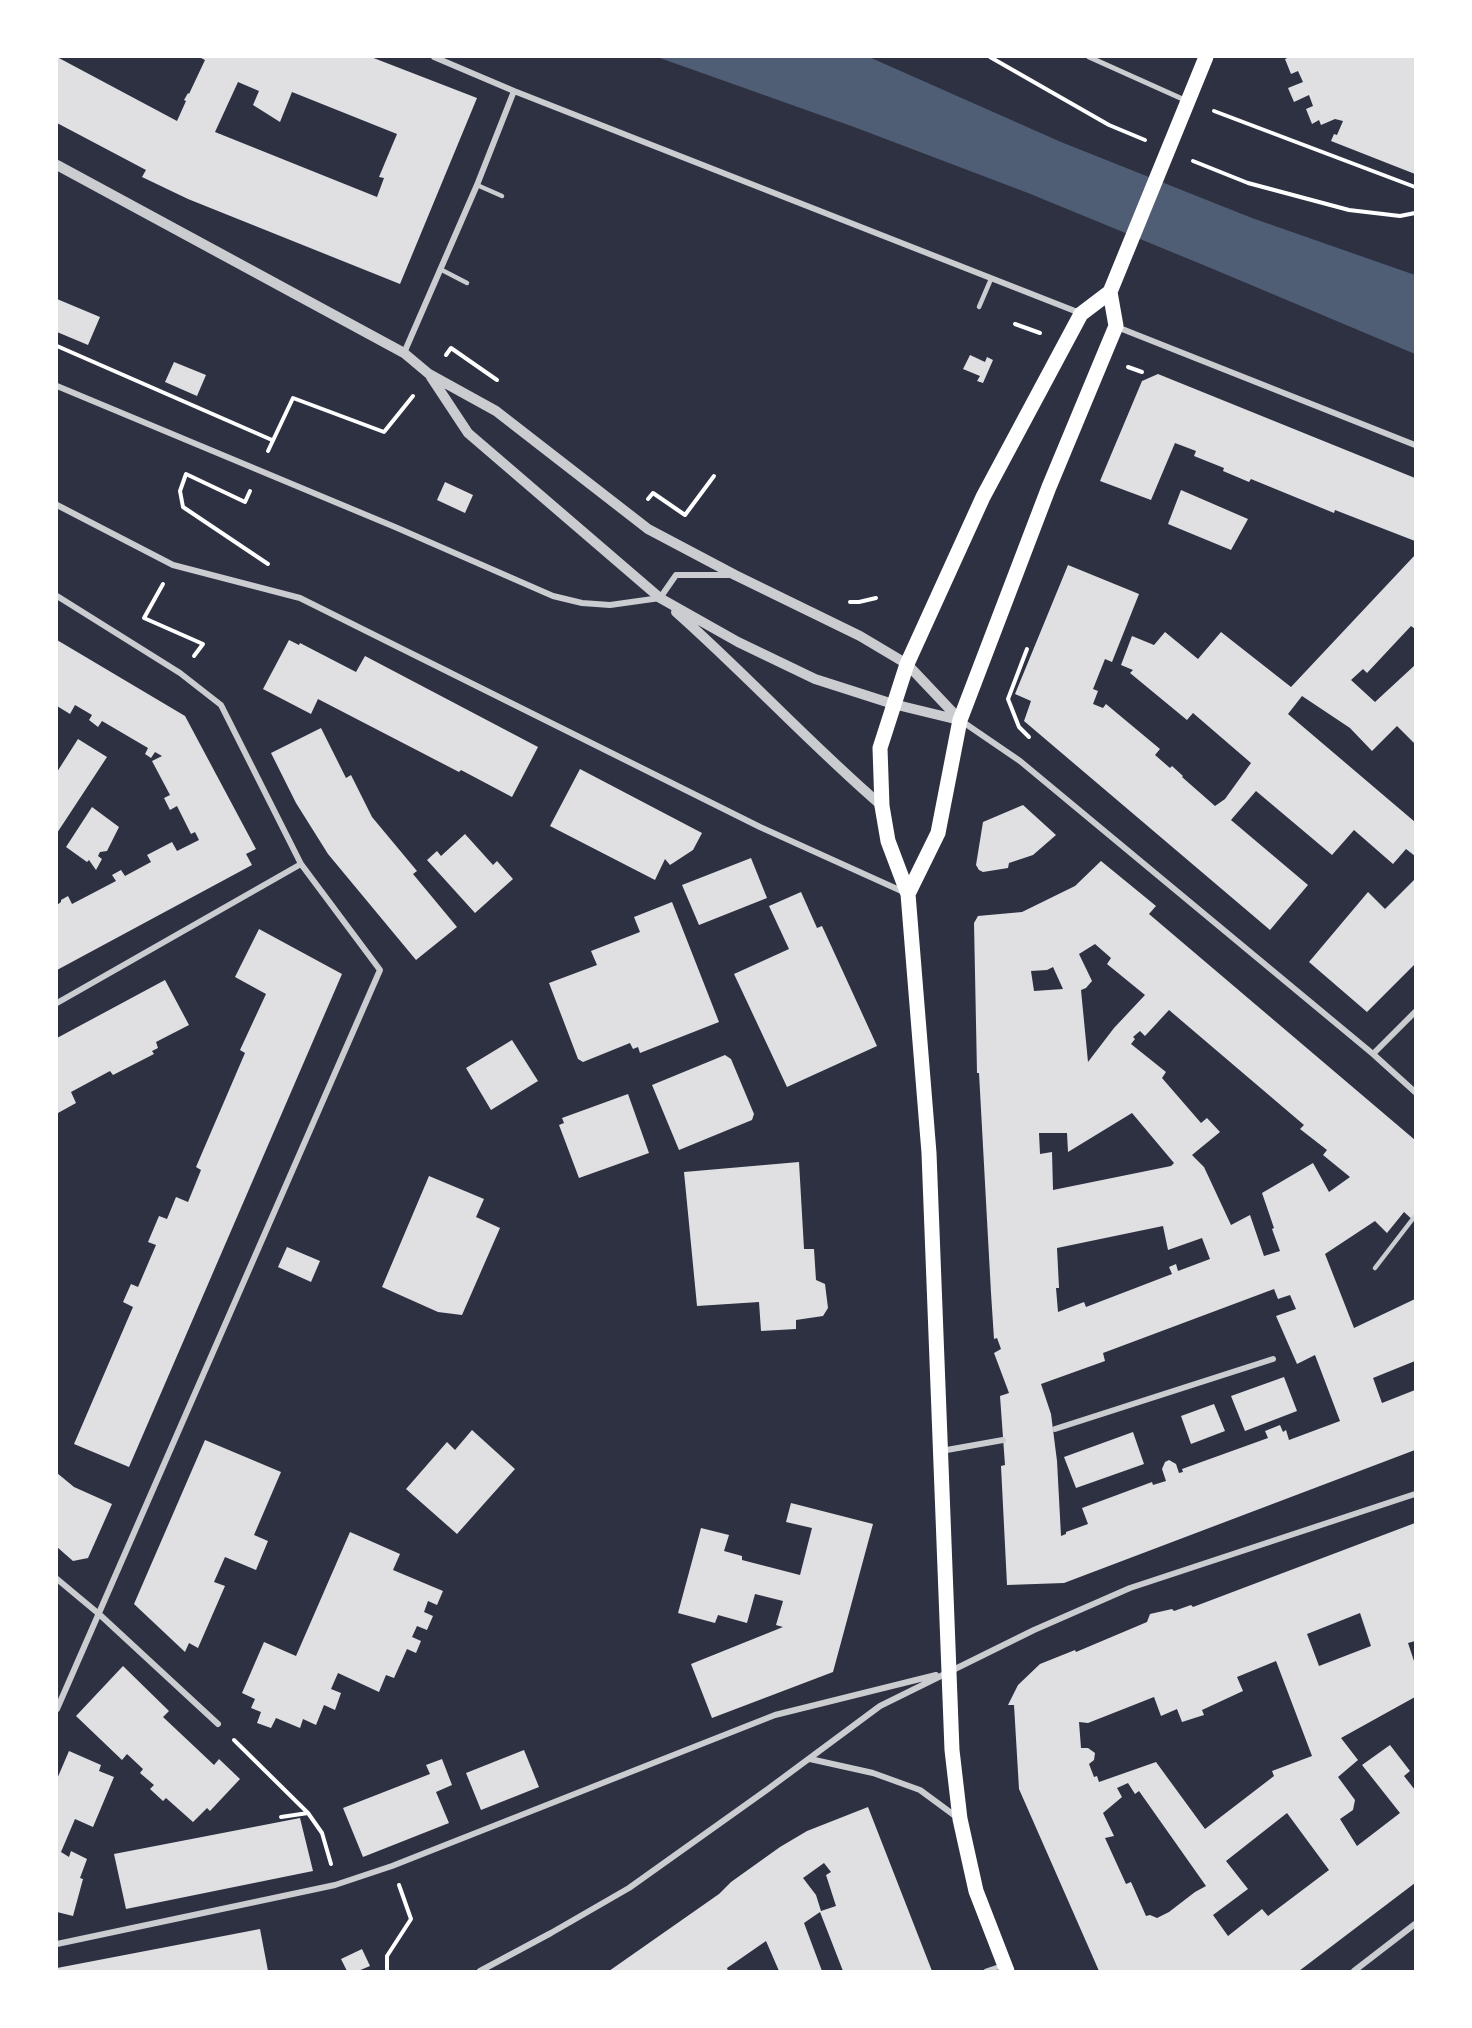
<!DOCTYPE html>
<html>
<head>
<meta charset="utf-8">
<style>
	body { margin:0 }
	#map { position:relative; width:1472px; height:2028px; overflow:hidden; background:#2d3142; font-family:"Nunito Sans",sans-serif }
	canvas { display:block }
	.frame { position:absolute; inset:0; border:58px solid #fff; pointer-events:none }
</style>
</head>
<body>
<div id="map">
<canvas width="1472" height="2028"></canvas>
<div class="frame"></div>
</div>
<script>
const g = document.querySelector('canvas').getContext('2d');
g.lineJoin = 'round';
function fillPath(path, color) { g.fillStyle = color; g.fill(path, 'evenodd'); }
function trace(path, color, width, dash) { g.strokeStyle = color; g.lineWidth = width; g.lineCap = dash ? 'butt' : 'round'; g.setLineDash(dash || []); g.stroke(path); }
const water = new Path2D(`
	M657,57H869L1061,142L1252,218L1415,275V354L1213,269L1028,193L854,127Z`);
const building = new Path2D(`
	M57,57L177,121L186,101L184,100L188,93L189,94L205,60L199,57H371L477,98L400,284L188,199L142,177L146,170L57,123ZM238,82L259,91L253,105L280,122L292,92L397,134L379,177L384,178L377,197L215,132Z
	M1290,57H1415V174L1331,141L1334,134L1337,135L1343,121L1335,119L1321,125L1319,120L1312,124L1306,109L1313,106L1309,95L1294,102L1288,88L1303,82L1298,71L1291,74L1285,59Z
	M57,299L100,317L88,345L57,332Z
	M970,355L985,362L987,357L993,360L983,383L977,381L980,376L963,369Z
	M174,362L206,375L197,396L165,382Z
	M1158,374L1415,478V541L1335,510L1334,513L1251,479L1249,482L1223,471L1224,468L1194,456L1196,451L1175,443L1151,500L1100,481L1142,381Z
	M445,482L473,495L465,513L437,500Z
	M1181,490L1248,519L1231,550L1168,524Z
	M1415,555V629L1411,626L1367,673L1363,669L1351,680L1375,702L1415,665V744L1397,726L1372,751L1350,728L1302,696L1288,714L1415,822V856L1406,849L1393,864L1354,830L1332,855L1256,791L1231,820L1308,885L1270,930L1024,721L1031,701L1015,694L1068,565L1139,594L1112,662L1105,659L1093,689L1098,691L1093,704L1103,708L1106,704L1160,749L1155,755L1170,768L1172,766L1183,776L1182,777L1215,806L1225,799L1251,763L1193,713L1187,720L1130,673L1133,670L1121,665L1132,636L1154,645L1165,632L1198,659L1221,632L1291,687Z
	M57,640L185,716L256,849L246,854L252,865L57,970V905L61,902V900L68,896L72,904L116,881L112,875L121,870L125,876L151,862L147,855L172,842L177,851L199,840L195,832L191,834L177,806L170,810L164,798L170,795L152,761L162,756L155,752L151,758L145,754L148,748L102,721L98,727L89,720L92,715L75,705L70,714L57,706Z
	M289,640L299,645L300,643L356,672L365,656L538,747L512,797L461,770L459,772L318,699L311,714L263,689Z
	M321,728L346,778L351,775L372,817L417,871L413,874L457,927L416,960L328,854L296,803L271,753Z
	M78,739L107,757L57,833V772Z
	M580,769L702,833L693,850L670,865L665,859L655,880L550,826Z
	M1023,805L1056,835L1033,855L1009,863L1008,868L983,872L979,870L976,865L983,822Z
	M92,807L119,827L107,851L100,852L98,856L102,859L96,870L89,860L87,862L66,847Z
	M465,834L493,865L497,861L513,879L475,913L427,860L437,851L441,856Z
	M751,858L767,898L699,925L682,885Z
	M1101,861L1156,906L1149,914L1415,1140V1222L1404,1212L1387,1233L1375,1221L1325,1254L1354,1328L1415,1299V1361L1373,1378L1382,1403L1415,1390V1450L1064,1583L1007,1585L1001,1466L1005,1465L1000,1396L1009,1393L994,1353L1001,1349L997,1338L994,1339L991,1293L979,1073H977L974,923L978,916L1022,912L1075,886ZM1095,944L1111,958L1107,964L1145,995L1114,1028L1088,1062L1081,990L1086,988L1092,981L1079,954ZM1053,967L1063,989L1034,991L1031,971L1047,970ZM1169,1010L1304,1125L1300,1129L1327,1150L1323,1155L1350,1177L1329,1192L1313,1163L1262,1193L1274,1228L1272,1229L1280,1251L1264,1256L1250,1215L1231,1225L1204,1167L1192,1155L1220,1132L1207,1118L1201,1123L1162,1078L1166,1072L1131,1044L1135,1039L1133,1037L1140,1031L1145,1036ZM1132,1113L1174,1163L1171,1166L1053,1190L1052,1152L1040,1154L1039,1133H1067L1068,1152ZM1163,1226L1168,1250L1202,1238L1210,1259L1178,1271L1176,1264L1169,1267L1172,1274L1086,1307L1084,1302L1058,1312L1056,1288H1059L1057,1248ZM1274,1289L1278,1299L1290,1295L1296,1309L1276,1316L1297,1364L1315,1355L1340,1421L1289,1440L1286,1430L1283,1432L1280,1425L1265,1431L1268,1438L1182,1469L1183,1472L1179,1473L1176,1464L1169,1460L1165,1462L1162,1469L1166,1481L1153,1485L1152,1482L1082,1508L1088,1524L1066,1532V1534L1061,1536L1057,1461L1051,1414L1041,1384L1105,1361L1103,1353Z
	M1415,879V964L1367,1012L1309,962L1368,892L1385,909Z
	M801,892L817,928L822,926L877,1046L787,1087L734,974L789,949L769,906Z
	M672,902L719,1022L640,1053L638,1047L633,1049L630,1043L583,1062L578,1059L549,983L597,965L591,951L640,932L634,917Z
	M259,929L342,974L129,1467L74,1444L133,1307L123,1302L131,1284L138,1287L156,1245L148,1242L159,1216L167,1219L176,1197L188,1202L201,1170L196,1167L245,1053L240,1050L266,994L235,977Z
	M165,980L189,1025L156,1042L158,1048L152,1051L154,1054L113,1075L110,1071L71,1092L76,1103L58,1113L57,1038Z
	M512,1040L538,1081L491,1110L466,1068Z
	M725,1055L731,1059L754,1114L752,1120L679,1150L652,1085Z
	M628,1094L649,1153L579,1178L559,1125L564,1123L562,1118Z
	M799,1162L804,1249H814L816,1280L825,1284L828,1308L823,1316L796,1320V1329L761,1331L759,1302L697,1306L684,1172Z
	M429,1176L484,1199L476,1217L500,1228L462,1315L438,1312L382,1287Z
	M287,1247L320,1261L311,1282L278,1267Z
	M1284,1377L1297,1411L1245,1431L1231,1396Z
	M1214,1404L1225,1431L1191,1444L1181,1416Z
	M472,1430L515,1469L457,1534L406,1489L447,1442L455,1450Z
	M1133,1432L1144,1464L1076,1488L1064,1457Z
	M205,1440L281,1472L254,1535L268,1541L256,1570L225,1557L214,1582L225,1586L198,1648L189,1643L185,1652L134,1604Z
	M57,1473L74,1487L112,1504L88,1558L73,1561L57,1547Z
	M791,1503L873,1524L833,1672L712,1718L691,1664L783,1627L776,1625L783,1601L755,1594L747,1623L718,1615L715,1623L678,1613L701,1528L729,1535L724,1551L742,1556V1560L800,1575L812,1528L786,1522Z
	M1415,1523V1641L1408,1643L1415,1664V1697L1341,1738L1358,1760L1338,1777L1355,1800L1353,1810L1340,1819L1357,1846L1400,1813L1362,1765L1390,1745L1410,1771L1404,1776L1415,1790V1883L1299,1971H1099L1019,1789L1014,1705H1008L1018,1685L1040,1664L1075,1650L1076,1652L1147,1622L1150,1614L1172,1609L1174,1611L1191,1605L1193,1607ZM1360,1613L1371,1646L1319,1666L1307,1634ZM1276,1661L1312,1756L1272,1771L1274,1776L1205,1829L1156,1762L1099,1782L1097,1776L1094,1777L1089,1764L1094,1760L1095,1753L1088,1748H1081L1079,1722L1088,1723L1154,1697L1161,1716L1177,1709L1182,1722L1204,1715L1202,1710L1243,1691L1237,1677ZM1128,1783L1135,1794L1139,1791L1206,1886L1195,1892L1169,1912L1157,1918L1150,1915L1146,1916L1131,1882L1126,1884L1105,1838L1114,1836L1103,1813L1122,1797L1117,1788ZM1287,1813L1329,1870L1268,1916L1262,1909L1228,1936L1213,1915L1248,1889L1226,1861Z
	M350,1532L400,1554L393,1570L443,1591L437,1605L428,1601L424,1612L433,1616L427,1630L417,1626L412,1637L421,1641L416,1653L407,1649L394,1678L386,1675L379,1692L338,1673L331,1689L341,1693L335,1710L324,1705L316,1725L303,1719L300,1728L276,1718L271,1728L257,1723L261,1712L251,1708L255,1699L242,1693L264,1642L296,1656Z
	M123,1666L169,1711L163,1717L214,1765L219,1759L240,1779L210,1811L207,1808L193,1822L166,1798L163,1801L150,1789L154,1785L140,1773L143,1769L127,1754L122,1760L76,1716Z
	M524,1750L539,1787L481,1810L466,1773Z
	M69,1751L101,1765L99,1771L114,1777L93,1827L75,1819L61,1852L69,1857L71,1851L87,1859L80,1878L83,1879L73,1916L57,1912V1779Z
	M442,1759L452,1785L436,1792L449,1823L363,1857L343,1808L430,1774L426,1765Z
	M868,1807L932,1971H843L820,1912L804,1923L822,1971H779L766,1941L727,1968L728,1971H609L719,1894L731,1882L780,1847L807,1831ZM824,1863L831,1872L826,1875L836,1906L821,1911L816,1895L803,1878Z
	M300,1818L313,1871L126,1909L114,1854Z
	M260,1929L268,1971H57V1968Z
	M362,1949L370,1966L358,1971H347L341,1959Z`);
const path = new Path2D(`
	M990,57L1109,125L1145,140
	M1214,111L1415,187
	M1193,161L1248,183L1349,210L1400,216L1415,213
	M1015,324L1040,333
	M57,346L272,440
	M446,355L451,348L497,380
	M1128,367L1142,372
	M268,451L293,398L384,432L413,396
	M250,491L245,502L186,474L180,491L183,507L268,564
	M648,499L653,493L685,515L714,476
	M163,584L144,618L203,644L194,656
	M850,602H859L876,598
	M1027,649L1008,699L1019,727L1029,737
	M234,1740L308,1813L322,1833L331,1864
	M281,1817L308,1813
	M387,1971V1956L411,1919L399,1885`);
const service = new Path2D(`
	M477,185L502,196
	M440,269L467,283
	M979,307L991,279
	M1375,1268L1415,1216
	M986,1971L1001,1966`);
const pedestrian = new Path2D(`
	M1089,57L1187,101`);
const minor = new Path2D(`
	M434,57L514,91L1080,313
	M1117,327L1415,445
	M404,353L477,185L514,91
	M57,386L395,527L553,596L582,603L610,605L660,598L676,575H729
	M57,505L173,565L300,598L760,827L906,893
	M57,596L180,673L221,705L301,864L380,970L57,1709
	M960,720L1020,761L1373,1054L1415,1092
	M57,1003L301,864
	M1373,1054L1415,1012
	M1055,1429L1273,1359
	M941,1451L1003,1440
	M57,1579L99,1614L218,1724
	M810,1759L873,1773L920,1790L958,1818
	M57,1944L335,1885L392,1866L775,1715L936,1675
	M480,1971L551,1933L629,1888L768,1789L880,1706L1034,1630L1130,1588L1415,1494
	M1354,1971L1415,1924`);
const tertiary = new Path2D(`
	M57,165L404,353L429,374L496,411L648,529L735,575L860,636L907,664L960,720
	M431,377L468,433L660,598L738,642L815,679L893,704L959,720
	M676,612C747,675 810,744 882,806`);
const primary = new Path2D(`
	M1110,292L1206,57
	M908,894L938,833L960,720L1049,487L1116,326L1110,292
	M1007,1971L976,1891L960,1819L952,1750L929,1153L908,894L888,841L882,806L880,748L907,664L983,497L1081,314L1110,292`);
fillPath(water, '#4f5d75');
fillPath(building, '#e0e0e3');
trace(path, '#fff', 4);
trace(service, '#caccd0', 4.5);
trace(pedestrian, '#caccd0', 5);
trace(minor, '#caccd0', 6);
trace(tertiary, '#caccd0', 10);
trace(primary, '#fff', 15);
</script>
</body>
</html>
